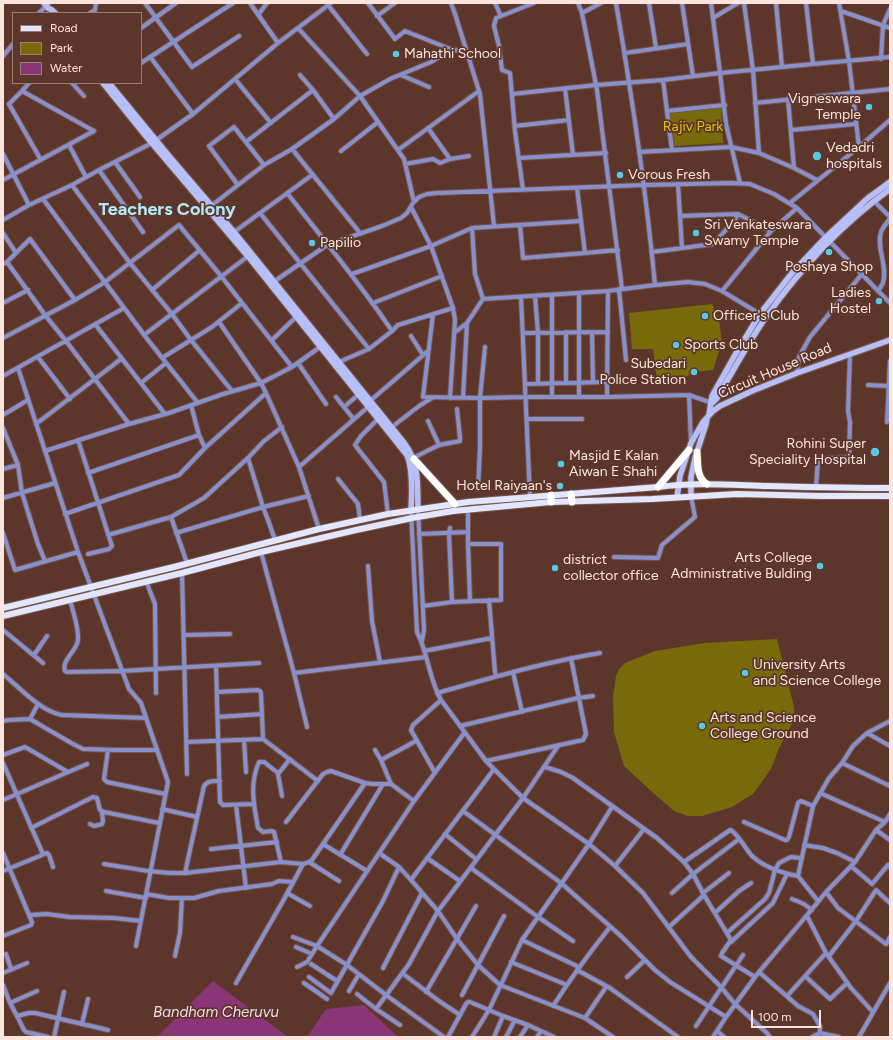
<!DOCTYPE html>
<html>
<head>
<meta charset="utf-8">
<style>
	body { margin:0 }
	#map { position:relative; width:893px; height:1040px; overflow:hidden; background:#5c362a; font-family:Figtree,sans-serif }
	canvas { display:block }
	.frame { position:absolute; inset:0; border:4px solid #fde4dc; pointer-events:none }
	.legend { position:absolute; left:12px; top:12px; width:130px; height:72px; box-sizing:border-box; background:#5c362a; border:1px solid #9c7c71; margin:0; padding:5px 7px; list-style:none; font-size:12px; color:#fde4dc }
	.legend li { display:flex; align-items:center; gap:8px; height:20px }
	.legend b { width:20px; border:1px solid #9c7c71 }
	.scale { position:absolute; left:751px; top:1010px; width:70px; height:18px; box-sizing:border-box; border:2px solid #fde4dc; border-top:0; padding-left:5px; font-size:12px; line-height:14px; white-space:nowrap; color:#fde4dc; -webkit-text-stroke:3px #5c362a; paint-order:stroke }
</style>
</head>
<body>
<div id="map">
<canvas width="893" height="1040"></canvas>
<div class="frame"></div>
<ul class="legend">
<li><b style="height:5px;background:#e2e6ff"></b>Road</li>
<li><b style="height:11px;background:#78690b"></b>Park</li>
<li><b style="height:11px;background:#8a3575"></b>Water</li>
</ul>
<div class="scale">100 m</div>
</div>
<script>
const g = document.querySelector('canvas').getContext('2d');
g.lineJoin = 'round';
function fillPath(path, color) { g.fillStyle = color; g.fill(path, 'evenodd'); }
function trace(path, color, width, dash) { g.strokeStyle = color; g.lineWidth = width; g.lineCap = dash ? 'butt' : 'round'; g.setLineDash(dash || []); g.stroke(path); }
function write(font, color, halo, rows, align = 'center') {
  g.font = font + ' Figtree,sans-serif'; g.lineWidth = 3.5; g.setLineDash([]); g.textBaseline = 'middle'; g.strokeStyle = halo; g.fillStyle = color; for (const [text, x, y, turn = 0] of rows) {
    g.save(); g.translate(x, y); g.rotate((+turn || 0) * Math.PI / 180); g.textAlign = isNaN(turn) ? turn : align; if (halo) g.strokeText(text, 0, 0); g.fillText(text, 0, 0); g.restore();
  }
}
const green = new Path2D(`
	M721,108L723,143L674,146L668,112Z
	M712,304L719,320L722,342L713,370L694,372L679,381H657L653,349H632L629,313Z
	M777,639L794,707V720L779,748L771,769L753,794L732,807L702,816H688L674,811L650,790L624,766L614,732L613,697L616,676L619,669L625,663L655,651L704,643Z`);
const water = new Path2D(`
	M213,981L288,1037H157Z
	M364,1005L398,1037H307L326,1009Z`);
const street = new Path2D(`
	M145,3L192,67L239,36
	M250,3L278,43
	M368,3L395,39L405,31L453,50
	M451,3L455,14L480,94L494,226
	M495,3L501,16
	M578,3L582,13L597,90L622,289
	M616,3C632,96 646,190 655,285
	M649,3L656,48
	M682,3L693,76
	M711,3L720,73L813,64L890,57
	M744,3L753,70L759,153
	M776,3L782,67
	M806,3L813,64
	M839,3L849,61L859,147
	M328,5L367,54
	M841,11L890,28
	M39,13L49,3
	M90,13L95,10L96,3
	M582,13L601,3
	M258,15L267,3
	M377,16L395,3
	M713,18L738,3
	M141,28L176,3
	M298,28L360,96L404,159L414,202
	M625,53L688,44
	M3,56L13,44
	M151,58L193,114
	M881,59L883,25L890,9
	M141,63L233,3
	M300,75L313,90L334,119L360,96L390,79L431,62L447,52L453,50L466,51
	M401,75L429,87
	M235,79L271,123
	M663,80L672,150
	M29,83L22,91L9,104L41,160
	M72,83L84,96
	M565,88L573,155
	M22,91L94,131
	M512,94L596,85L663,80L720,73L726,124L740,183
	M788,99L794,168
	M755,103L890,89
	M667,111L725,105
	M515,126L569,120
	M428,128L450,159L469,156
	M791,130L855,124
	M246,142L313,90
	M69,145L86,177
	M292,149L334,119
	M398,150L479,91
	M341,151L378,122
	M639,152L731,147L759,153L794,168L817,180
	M3,154L29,205
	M519,158L606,153
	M115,162L140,197
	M405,164L433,159L440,163L450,159
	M99,170L143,232
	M3,180L94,131
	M678,184L682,248
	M72,185L130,263L172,314L191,340L232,391
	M238,185L264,165L292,149L360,233
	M577,188L585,253
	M523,190L515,131L510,73L502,70L499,46L494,26L496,18L534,3
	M287,193C323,239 360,283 392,331L398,325L453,308
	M43,199L148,340L198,403
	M874,201L890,217
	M790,203L859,147L890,120
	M211,206L238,185L209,146L234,127L264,165
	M411,207L431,246L453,308L455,320L450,398
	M260,213L369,349
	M680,216L738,214L771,231
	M3,220L29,205L72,185L99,170L152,143L193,114L278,43L331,3
	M520,225L523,258L585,253L618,250
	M472,228L475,274L483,299L608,291L655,285L688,282L705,284L722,291L760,314
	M234,232L312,175
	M3,233L16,253
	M652,252L713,244L734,221L738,214
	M7,262L45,315L66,341L129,424
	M3,264L7,262L30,239L75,300
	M352,274L431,246L472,228L581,221
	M272,283L327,245L382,226L401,218L407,213L413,203L419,197L427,194L437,193L644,185L731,183L750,184L774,194L797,208L890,303
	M619,289L626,360
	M152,290L200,250
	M722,291L771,231L797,208
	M878,291C880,288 882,285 883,283C888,266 876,248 881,232C883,227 887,223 890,218
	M579,293V397
	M552,295V397
	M535,296L538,333V383
	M521,297L530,497
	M3,303L28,290
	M373,303L442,276
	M433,314L423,397L480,398L526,397H607L689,395L712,403
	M219,322L261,383L266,393L299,467L319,529
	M95,324L165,414
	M566,332V383
	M592,332L593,382
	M454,333L467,323L483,299
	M523,333L608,332
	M144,335L247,257
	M411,336L423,355
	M3,338L75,300L105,282L179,225L221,276L292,367
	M272,340L296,317
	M38,357L70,399
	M162,358L212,327L242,303
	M339,362L369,349L392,331
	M298,363L326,404
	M18,368L78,552L129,689L141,703L168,782L136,946
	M797,373L799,357L810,337L862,274
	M3,376L124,308
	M141,383L166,363
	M526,384L607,382
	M868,385L888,386
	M689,395L691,443
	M336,397L352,417
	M607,397L608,291
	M463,398L467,323
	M370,401L428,351
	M191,405L199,435L205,448
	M344,407L358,395
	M3,415L28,400
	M378,419L361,436L355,445L384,482L388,514
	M527,419H582
	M887,422L890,361
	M36,424L121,359
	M392,427L419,406L432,398
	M3,428L18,465L22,493L38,544L45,561
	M78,440L112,546L109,549L88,554
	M439,445L460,441V438L457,409
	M45,451L129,424L169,413L223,394L261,383L292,367L320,347
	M248,458L263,507L268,520L275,540
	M413,458L439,445L428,421
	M299,467L368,407
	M3,469L18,465
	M88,473L199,435
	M338,479L358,504L360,520
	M816,488L818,459L849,457L850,422L848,411L850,354
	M478,489L480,448V398L485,347
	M3,498L55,483
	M418,509L424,630L422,641
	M411,510L417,632C428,653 429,679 441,700L486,761L523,798L589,844L615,866L643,893L691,957L721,987L735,1004L767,1033L770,1037
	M468,510V544L470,601
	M65,514L179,475L205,448L266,393
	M171,517L204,498L248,458L264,441L282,427
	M450,528L449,533L452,602
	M3,533L15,570L78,552
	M176,533L263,507L309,496
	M419,534L468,532
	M108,535L171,517L187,563
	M261,552L294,673L307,727
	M614,557L658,558L662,545L695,517L691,496
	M368,566L372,621L380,662
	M182,573L187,774
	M146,581L155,604L156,693
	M70,600C73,612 79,628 78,640C77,651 61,660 65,671L67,672L122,671L259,663
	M489,600L495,672L496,676
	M423,606L452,602L501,600V544H468
	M3,630L43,663
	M184,635L230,634
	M424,651L492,638
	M34,655L47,636
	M216,666L220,802L223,805L254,804
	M513,672L522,712
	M294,673L426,657
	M3,674C20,688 40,711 62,715L146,718
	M217,692L258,690L260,691L261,693L263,739
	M437,693C491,678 545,662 600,653
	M218,717L262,714
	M30,719L38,704
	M3,721L9,720L30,719L73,744L83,749L116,750H157
	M460,726L578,698L593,696
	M867,733L890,721
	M244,740L246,772
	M186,742L263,739L318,781
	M108,750L104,779L107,782L165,794
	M375,750L381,760
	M3,755L25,747L68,772
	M486,761L583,740L586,734L571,658
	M3,763L43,854
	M842,763L853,746L867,733L890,746
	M545,767L561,772L573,778L657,838L684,862L693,874L704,895L731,940L722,953L721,956L755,977L726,1017L713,1037
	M278,773L264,762H259C249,785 254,805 258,828L263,832L272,831L274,832L281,862
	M435,773L411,730L413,725L441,700
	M820,793L885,822
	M282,796L278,774L290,759
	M3,800L87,764
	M414,801L391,784L381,760L416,741
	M236,805L246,888
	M162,809L197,817
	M463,811L561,883L621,936L655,970L670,982L726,1017
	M286,822L323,774L327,772L331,771L365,783L373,784H391
	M744,822L785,840H787L789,837L798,803L801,801L813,806
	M90,824L94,826L102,824L103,821L102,812
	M31,828L93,797L97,798L100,810L104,812L159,823
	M876,830L890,840
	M445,834L476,859
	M323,844L367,871
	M804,845L823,848L837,853L855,862
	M211,849L277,842
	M3,853L32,922L31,925L3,936
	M379,853L399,867L411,880L438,911L457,939L478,965L500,985L585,1018L613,1037
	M340,855L383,784
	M427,858L460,881
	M309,862L339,881
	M684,862L730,830C737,832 746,850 752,856C764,867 782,873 798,876L818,901
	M104,864C131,868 158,874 185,873L281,862L303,864L309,862L312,860L365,783
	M615,866L644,829
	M851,866L872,884L888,865L890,867
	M471,868L538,917L573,941
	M3,871L47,853L49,855L53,867
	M185,873L204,786C208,780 214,781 220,781
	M798,876L813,806L829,778L842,763L890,786
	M411,880C438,843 467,806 494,769
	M106,891L146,898
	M826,892L855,862L876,830L885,822L890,814
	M287,893L310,906
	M672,893L693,874L739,839
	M703,893L729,873
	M146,894L169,898H194L219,891L272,884L279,881L293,882
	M792,899L804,904L812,910
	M715,913L739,891L751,883
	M30,915L47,914L70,917L114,918L141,921
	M807,916L826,953L851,988L873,1012
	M669,927L704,895
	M727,933L765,899L769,893L775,870L779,863L791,857L801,858
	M293,937L317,946L347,965L386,995L444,1037
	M522,940L579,967
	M731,942L773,903L787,874
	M296,947L312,954
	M6,954L11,969
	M175,956L180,933L182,898
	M829,956L856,921L876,890L890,903
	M511,962L567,985
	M311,964L337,981
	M297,967L307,962L317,946L414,801L465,732
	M383,968L422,893
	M577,970L610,988L678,1037
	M759,972L813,908L826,892L838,908L886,944L890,937
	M3,973L27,963
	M402,973L439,1001L460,1015
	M805,976L830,999L847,983
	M309,977L331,993L383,901L399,867
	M627,977L645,960
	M755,977L759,972L798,1006L813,1014L820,1026V1033L839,1037
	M236,983L283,901L303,864
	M304,983L327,999
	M3,985L10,1003L17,1016L29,1013H35L108,1030
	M349,991L359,974
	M426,992L476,906
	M357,994L376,1009L409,964L438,911L523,798L558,746
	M462,995L504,916
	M787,996L826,953
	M10,1003L37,991
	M553,1006C571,978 590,952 610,927
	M376,1009L400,1025
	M17,1016L24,1030L26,1032L48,1037
	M585,1018L606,987
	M82,1024L88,999
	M696,1026L743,955
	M717,1031L724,1037
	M54,1037L64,992
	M448,1037L466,1004L468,1002H470L503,1016L528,1025L554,1037
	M472,1037L489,1010L522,940L589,844L612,807
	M494,1037L503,1016
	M506,1037L515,1020
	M520,1037L528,1025
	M537,1037L541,1031
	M812,1037L820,1033
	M859,1037L890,983`);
const secondary = new Path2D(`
	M44,3L48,8L52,10L55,13
	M103,83L145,135L251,260L407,455C413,469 412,494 411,510
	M109,83L169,156L234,232L405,444C420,465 417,485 418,509
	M712,403L717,398C733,371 748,343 766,317C800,269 842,224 890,189
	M709,415L712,396L735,355L760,314L792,273L826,237L868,198L890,182
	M691,496V477L695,458L706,424L707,419
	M677,497L680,476L691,443L703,422L713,411L720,406L752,391L797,373L890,340`);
const primary = new Path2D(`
	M3,608L174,567L319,529L388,514L468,502L658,487C694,482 731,485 768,486C808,487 849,488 890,488
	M3,616L182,573L261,552L356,530L412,518L453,511L551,502L652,499L737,494L821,496H890`);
const highway = new Path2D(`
	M697,452C698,462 696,478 707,484
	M414,459L455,504
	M658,487L689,450
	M571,494L572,502
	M551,495V502`);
const markers = [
	[396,54,4,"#5ac8e5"],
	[869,107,4,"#5ac8e5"],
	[817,156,5,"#5ac8e5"],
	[620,175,4,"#5ac8e5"],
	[696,233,4,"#5ac8e5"],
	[312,243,4,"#5ac8e5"],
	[829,252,4,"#5ac8e5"],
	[879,301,4,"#5ac8e5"],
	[705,316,4,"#5ac8e5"],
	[676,345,4,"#5ac8e5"],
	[694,372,4,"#5ac8e5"],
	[875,452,5,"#5ac8e5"],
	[561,464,4,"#5ac8e5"],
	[560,486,4,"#5ac8e5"],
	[820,566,4,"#5ac8e5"],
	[555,568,4,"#5ac8e5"],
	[745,673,4,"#5ac8e5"],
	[702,726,4,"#5ac8e5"]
];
const poiNames = [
	["Mahathi School",404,54],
	["Vigneswara",861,99,"right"],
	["Temple",861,115,"right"],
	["Vedadri",826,148],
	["hospitals",826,164],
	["Vorous Fresh",628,175],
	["Sri Venkateswara",704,225],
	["Swamy Temple",704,241],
	["Papilio",320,243],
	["Poshaya Shop",829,267,"center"],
	["Ladies",871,293,"right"],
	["Hostel",871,309,"right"],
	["Officer's Club",713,316],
	["Sports Club",684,345],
	["Subedari",686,364,"right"],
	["Police Station",686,380,"right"],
	["Rohini Super",866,444,"right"],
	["Speciality Hospital",866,460,"right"],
	["Masjid E Kalan",569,456],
	["Aiwan E Shahi",569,472],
	["Hotel Raiyaan's",552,486,"right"],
	["Arts College",812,558,"right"],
	["Administrative Bulding",812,574,"right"],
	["district",563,560],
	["collector office",563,576],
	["University Arts",753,665],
	["and Science College",753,681],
	["Arts and Science",710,718],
	["College Ground",710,734]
];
const parkNames = [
	["Rajiv Park",693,127]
];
const streetNames = [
	["Circuit House Road",775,371,-23]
];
const waterNames = [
	["Bandham Cheruvu",216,1013]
];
const districtNames = [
	["Teachers Colony",167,210]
];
fillPath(green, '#78690b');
fillPath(water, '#8a3575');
trace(street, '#79554a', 6);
trace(secondary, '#79554a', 8);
trace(primary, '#79554a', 8);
trace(highway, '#79554a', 9);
trace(street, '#8890cc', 4);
trace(secondary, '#b7bff9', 5.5);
trace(primary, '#e2e6ff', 6);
trace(highway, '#fff', 7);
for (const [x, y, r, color] of markers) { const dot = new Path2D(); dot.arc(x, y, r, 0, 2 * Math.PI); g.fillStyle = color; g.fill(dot); trace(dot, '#5c362a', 1.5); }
write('14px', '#fde4dc', '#5c362a', poiNames, 'left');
write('14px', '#e1c300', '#5c362a', parkNames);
write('14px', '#fde4dc', '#5c362a', streetNames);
write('italic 15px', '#f4dbeb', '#5c362a', waterNames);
write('bold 18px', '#b1e7f8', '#5c362a', districtNames);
</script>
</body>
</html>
